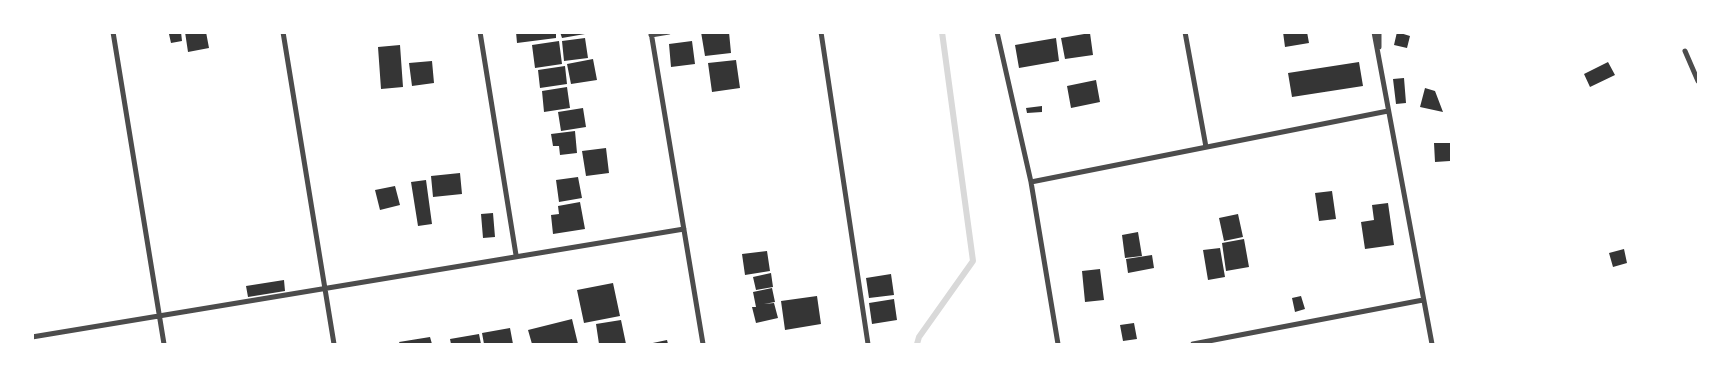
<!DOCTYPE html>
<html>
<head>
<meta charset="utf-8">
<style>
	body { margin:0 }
	#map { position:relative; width:1731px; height:377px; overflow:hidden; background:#fff; font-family:"PT Sans",sans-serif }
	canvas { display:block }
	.frame { position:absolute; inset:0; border:34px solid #fff; pointer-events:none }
</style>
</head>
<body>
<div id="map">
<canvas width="1731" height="377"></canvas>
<div class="frame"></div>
</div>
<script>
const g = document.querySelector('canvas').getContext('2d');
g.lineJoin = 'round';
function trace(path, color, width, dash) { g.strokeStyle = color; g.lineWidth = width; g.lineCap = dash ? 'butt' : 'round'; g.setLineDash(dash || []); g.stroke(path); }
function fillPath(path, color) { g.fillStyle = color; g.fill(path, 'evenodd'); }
const stream = new Path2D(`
	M917,344L919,337L973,261L942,32`);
const building = new Path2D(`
	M181,32L182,41L171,43L169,34Z
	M185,32H206L209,48L188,52Z
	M516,32H556V38L517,43Z
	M560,32H585V34L562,38Z
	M701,32H729L731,53L705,56Z
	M1283,32H1307L1309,43L1285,47Z
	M1397,32L1410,36L1407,48L1394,45Z
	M1090,33L1093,55L1065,59L1061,38Z
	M585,38L588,58L564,61L562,41Z
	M1056,38L1059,61L1019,68L1015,45Z
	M559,41L562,64L535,68L532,45Z
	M692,41L695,64L671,67L669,44Z
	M400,45L403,87L381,89L378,47Z
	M593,59L597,80L571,84L567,64Z
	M736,60L740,88L712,92L708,63Z
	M432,61L434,83L412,86L409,63Z
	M1359,62L1363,86L1292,97L1288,73Z
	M1608,62L1615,75L1590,87L1584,74Z
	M565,66L567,84L540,88L538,70Z
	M1404,78L1406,103L1396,104L1393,79Z
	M1096,80L1100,102L1071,108L1067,86Z
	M567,87L570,108L544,112L542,91Z
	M1425,88L1435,91L1443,112L1420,107Z
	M1042,106V112L1027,113L1026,108Z
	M583,108L586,127L561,131L558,112Z
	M575,131L577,153L560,155L559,146H553L551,134Z
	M1434,143H1450V161L1435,162Z
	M606,148L609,173L586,176L582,151Z
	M460,173L462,194L433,197L431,176Z
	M578,177L582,198L559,202L556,180Z
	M426,180L432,224L418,226L411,182Z
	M395,186L400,205L380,210L375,190Z
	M1332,191L1336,219L1319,221L1315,193Z
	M580,202L585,229L553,234L551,215L559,214L558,206Z
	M1388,203L1394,245L1365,249L1361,222L1374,220L1372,205Z
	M493,213L495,237L483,238L481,214Z
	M1238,214L1243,237L1224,241L1219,218Z
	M1138,232L1142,256L1125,258L1122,235Z
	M1244,239L1249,267L1226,271L1222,243Z
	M1220,248L1225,277L1208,280L1203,250Z
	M1624,249L1627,263L1613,267L1609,253Z
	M767,251L770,271L745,275L742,254Z
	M1152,255L1154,268L1128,273L1126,259Z
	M1100,269L1104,300L1085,302L1082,271Z
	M771,273L773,287L756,290L753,277Z
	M891,274L894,295L869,298L866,278Z
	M284,280L285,291L248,297L246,286Z
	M613,283L620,316L584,323L577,290Z
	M772,288L775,302L764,304L774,303L778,318L756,323L752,307H756L753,292Z
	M817,296L821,324L785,330L781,301Z
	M1301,296L1305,309L1295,312L1292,298Z
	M894,299L897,320L872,324L869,303Z
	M572,319L578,344H532L528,330Z
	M621,320L626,344H599L596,324Z
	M1134,323L1137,339L1123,341L1120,325Z
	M510,328L513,344H484L482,333Z
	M479,334L481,344H451L450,339Z
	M430,337L432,344H400L399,342Z
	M667,340L668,344H648Z`);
const minor = new Path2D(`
	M113,32L164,344
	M283,32L334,344
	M480,32L516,255
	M651,32L703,344
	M821,32L868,344
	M997,32L1031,182L1058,344
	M1185,32L1206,147
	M1374,32L1432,344
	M1379,32V47
	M651,35L669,32
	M1685,51L1698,81
	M1031,182L1388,111
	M32,337L684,229
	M1193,344L1423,300`);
trace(stream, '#d9d9d9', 6);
fillPath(building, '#353535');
trace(minor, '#4c4c4c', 5);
</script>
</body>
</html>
